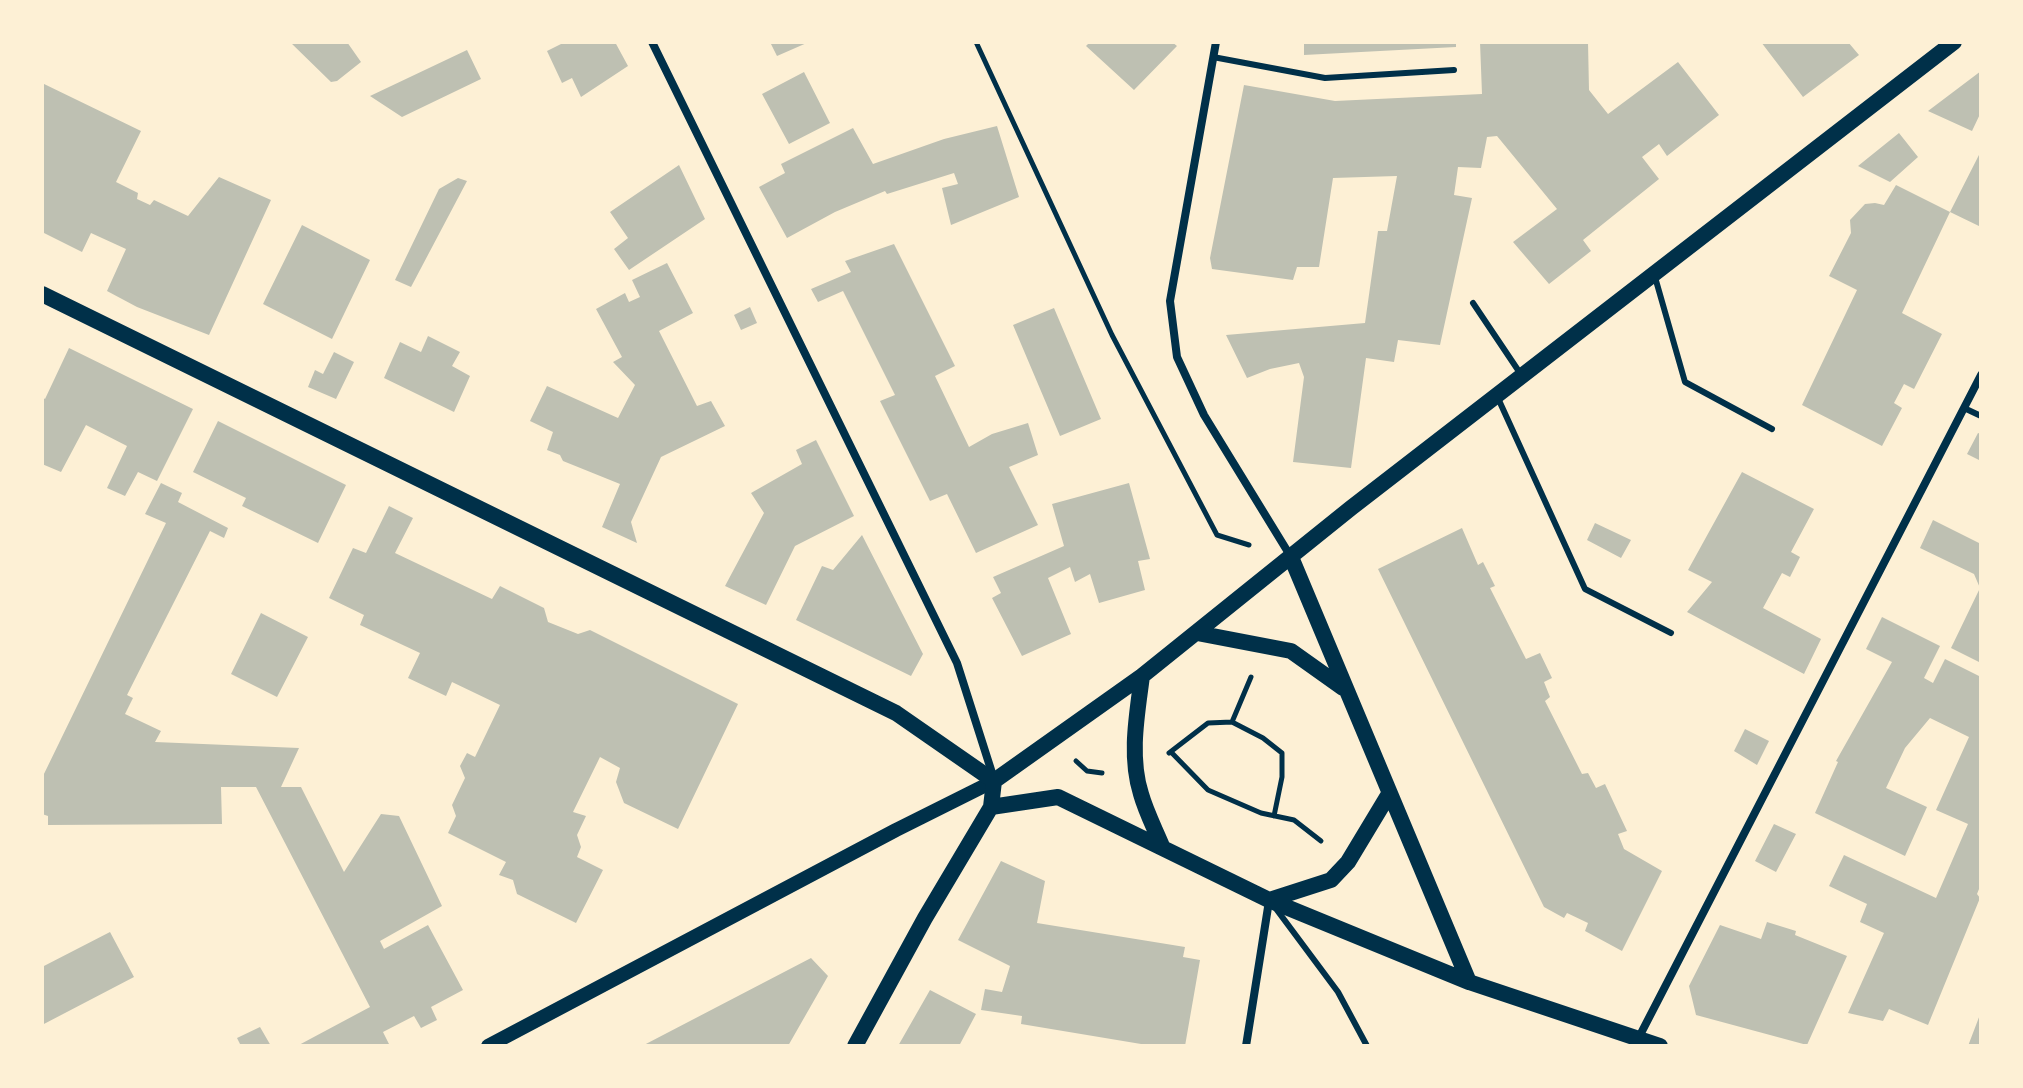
<!DOCTYPE html>
<html>
<head>
<meta charset="utf-8">
<style>
	body { margin:0 }
	#map { position:relative; width:2023px; height:1088px; overflow:hidden; background:#fdf0d5; font-family:"Archivo Narrow",sans-serif }
	canvas { display:block }
	.frame { position:absolute; inset:0; border:44px solid #fdf0d5; pointer-events:none }
</style>
</head>
<body>
<div id="map">
<canvas width="2023" height="1088"></canvas>
<div class="frame"></div>
</div>
<script>
const g = document.querySelector('canvas').getContext('2d');
g.lineJoin = 'round';
function fillPath(path, color) { g.fillStyle = color; g.fill(path, 'evenodd'); }
function trace(path, color, width, dash) { g.strokeStyle = color; g.lineWidth = width; g.lineCap = dash ? 'butt' : 'round'; g.setLineDash(dash || []); g.stroke(path); }
const building = new Path2D(`
	M290,42H347L361,62L337,81L331,82Z
	M565,42H615L628,66L581,97L572,78L562,83L547,51Z
	M770,42H809L777,56Z
	M1090,42H1172L1177,46L1134,90L1086,46Z
	M1304,42H1456V47L1304,55Z
	M1480,42H1588L1589,90L1608,114L1678,62L1719,115L1667,156L1659,144L1642,157L1659,179L1583,240L1591,251L1549,284L1513,242L1557,209L1497,136L1487,137L1481,168L1458,167L1454,195L1472,198L1440,345L1398,340L1394,362L1366,358L1351,468L1293,462L1304,377L1299,363L1270,369L1247,378L1226,335L1365,323L1378,231H1387L1397,176L1333,178L1319,267H1297L1293,280L1212,269L1210,258L1244,85L1335,101L1482,94Z
	M1761,42H1848L1859,55L1803,97Z
	M467,50L481,79L402,117L370,96Z
	M1981,71V112L1972,131L1928,111Z
	M804,72L830,123L789,144L762,94Z
	M42,83L141,131L116,182L138,193L137,199L150,205L154,200L188,216L219,177L271,200L209,335L137,307L107,291L126,249L91,233L82,252L42,232Z
	M997,126L1019,197L951,225L942,188L958,184L954,173L887,194L885,191L835,212L787,238L759,187L785,173L781,164L853,128L873,164L944,139Z
	M1899,133L1918,157L1890,182L1858,166Z
	M1981,151V227L1950,212Z
	M679,165L705,219L629,270L614,249L628,238L610,212Z
	M458,178L467,181L411,287L395,280L439,189Z
	M1896,185L1950,212L1902,313L1942,334L1914,389L1904,384L1894,403L1902,408L1882,446L1802,405L1857,290L1829,276L1851,233L1850,220L1865,204L1875,203L1884,205Z
	M302,225L370,260L332,339L263,304Z
	M894,244L955,366L935,376L969,447L992,434L1028,423L1038,455L1009,467L1038,525L976,553L947,494L930,501L880,401L895,395L843,291L818,302L811,289L851,272L845,261Z
	M667,263L693,313L659,331L697,406L711,401L725,426L661,457L631,522L637,543L602,527L620,484L563,461L560,455L547,450L553,432L530,421L547,386L618,418L635,385L613,362L622,357L596,309L625,293L629,302L640,297L632,280Z
	M750,307L757,323L741,330L734,315Z
	M1054,308L1101,419L1060,436L1013,325Z
	M428,336L460,352L452,366L470,376L454,412L384,378L400,342L421,352Z
	M69,348L193,409L157,481L138,472L125,496L107,488L127,446L86,425L61,472L42,464V397L45,399Z
	M334,352L354,362L336,399L308,387L315,370L323,374Z
	M218,421L346,485L318,543L242,506L246,498L193,472Z
	M1978,433L1981,434V461L1967,454Z
	M816,440L854,516L795,546L766,605L725,586L764,513L751,493L802,464L796,450Z
	M1742,472L1814,509L1791,552L1800,557L1790,577L1782,573L1763,608L1821,639L1804,674L1687,612L1712,582L1688,570Z
	M161,483L182,493L178,502L228,528L224,538L210,531L127,695L133,698L125,714L161,731L155,742L299,748L281,787H301L344,872L381,814L399,816L442,906L380,941L384,949L428,925L463,990L431,1007L437,1020L421,1028L414,1016L383,1032L390,1046H297L370,1007L256,787H221L222,824L48,825V816L42,814V778L166,523L145,514Z
	M1129,483L1150,559L1138,561L1145,590L1099,603L1090,574L1075,582L1070,567L1048,578L1071,634L1022,656L992,598L1001,593L993,577L1064,546L1052,504Z
	M389,506L413,518L395,553L492,599L500,586L544,608L548,622L578,634L590,630L738,704L678,829L624,803L616,782L620,768L600,757L573,812L586,816L577,835L581,847L577,857L603,870L576,923L517,894L513,880L499,875L506,862L448,833L456,816L452,805L465,778L460,766L467,753L475,757L500,705L452,682L446,696L408,678L420,653L360,625L364,615L329,598L353,548L366,553Z
	M1933,520L1979,543L1981,539V663L1951,648L1980,588L1974,574L1920,548Z
	M1595,523L1631,540L1621,558L1587,540Z
	M1462,528L1478,565L1483,562L1495,586L1490,588L1526,659L1540,653L1552,678L1544,682L1550,697L1545,701L1582,774L1588,773L1596,788L1605,784L1627,831L1618,834L1624,849L1662,871L1622,951L1585,931L1588,923L1567,913L1564,918L1544,907L1378,569Z
	M862,535L923,654L911,676L796,620L822,566L833,570Z
	M261,613L308,637L277,697L231,674Z
	M1882,617L1940,646L1924,678L1933,683L1945,659L1981,677V884L1977,894L1980,898L1928,1025L1889,1009L1883,1021L1848,1013L1884,933L1860,922L1867,904L1829,886L1844,855L1936,898L1968,824L1936,810L1969,737L1930,718L1905,748L1886,788L1927,807L1905,856L1815,813L1838,762L1836,761L1892,662L1866,649Z
	M1745,729L1769,741L1757,765L1734,751Z
	M1774,824L1796,834L1776,872L1755,861Z
	M1001,861L1045,881L1037,923L1185,947L1183,957L1200,960L1185,1046H1153L1021,1024L1022,1016L981,1010L985,989L1002,992L1010,966L958,940Z
	M1767,922L1796,931L1795,935L1847,956L1807,1045L1696,1015L1689,986L1720,925L1761,939Z
	M110,932L134,977L42,1025V967Z
	M811,958L828,976L788,1046H642Z
	M930,990L976,1014L959,1046H898Z
	M1981,1012V1046H1968Z
	M260,1027L271,1046H241L237,1038Z`);
const path = new Path2D(`
	M976,42L1112,335L1217,535L1249,545
	M1232,722L1263,738L1282,753V777L1274,816
	M1171,752L1208,790L1261,813L1294,820L1321,841
	M1169,753L1208,723L1232,722L1251,677
	M1076,761L1087,771L1102,773`);
const service = new Path2D(`
	M1213,57L1325,78L1454,70
	M1655,277L1685,382L1772,429
	M1473,303L1520,373
	M1497,396L1585,589L1671,633
	M1964,408L1981,416
	M1274,906L1338,992L1367,1046`);
const minor = new Path2D(`
	M652,42L957,663L993,776
	M1216,42L1170,301L1177,357L1204,415L1291,557
	M1638,1039L1981,375
	M1246,1046L1269,901`);
const tertiary = new Path2D(`
	M488,1046L896,830L994,781`);
const secondary = new Path2D(`
	M42,294L896,713L994,781
	M1291,557L1469,982
	M1197,633L1291,651L1343,688
	M1142,676C1137,715 1129,756 1141,794C1146,812 1155,829 1162,846
	M994,781L1142,676L1351,508L1954,42
	M991,807L1058,797L1269,900L1469,982L1660,1046
	M1269,900L1331,880L1348,862L1389,794
	M855,1046L925,918L991,807L994,781`);
fillPath(building, '#bec0b2');
trace(path, '#003049', 5);
trace(service, '#003049', 6);
trace(minor, '#003049', 8);
trace(tertiary, '#003049', 14);
trace(secondary, '#003049', 16);
</script>
</body>
</html>
